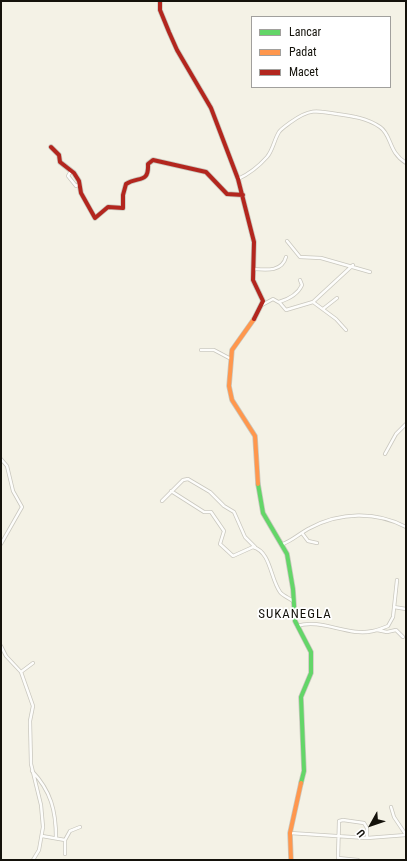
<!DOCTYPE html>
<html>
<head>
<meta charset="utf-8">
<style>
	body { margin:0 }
	#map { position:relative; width:407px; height:861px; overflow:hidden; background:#f4f2e6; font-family:"Roboto Condensed",sans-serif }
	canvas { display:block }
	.frame { position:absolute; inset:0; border:2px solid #14120b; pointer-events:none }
	.legend { position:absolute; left:251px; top:16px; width:140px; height:72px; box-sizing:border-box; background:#fff; border:1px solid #a1a09d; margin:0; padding:5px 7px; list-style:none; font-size:12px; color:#14120b }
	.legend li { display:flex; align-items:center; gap:8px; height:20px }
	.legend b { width:20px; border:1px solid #a1a09d }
	.north { position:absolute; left:351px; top:805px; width:40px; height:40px; -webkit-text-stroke:3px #fff; paint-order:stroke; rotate:230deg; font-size:11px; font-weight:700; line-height:16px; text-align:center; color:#14120b }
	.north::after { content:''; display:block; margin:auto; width:14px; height:18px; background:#14120b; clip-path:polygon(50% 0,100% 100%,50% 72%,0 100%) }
</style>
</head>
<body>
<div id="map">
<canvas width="407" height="861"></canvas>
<div class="frame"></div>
<ul class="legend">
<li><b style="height:5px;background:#63d668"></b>Lancar</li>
<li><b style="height:5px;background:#ff974d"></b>Padat</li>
<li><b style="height:5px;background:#b3261e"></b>Macet</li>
</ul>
<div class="north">U</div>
</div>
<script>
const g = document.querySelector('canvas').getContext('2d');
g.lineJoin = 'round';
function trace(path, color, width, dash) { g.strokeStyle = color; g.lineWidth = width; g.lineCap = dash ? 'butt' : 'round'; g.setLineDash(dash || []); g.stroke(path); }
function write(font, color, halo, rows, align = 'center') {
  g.font = font + ' "Roboto Condensed",sans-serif'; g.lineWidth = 3.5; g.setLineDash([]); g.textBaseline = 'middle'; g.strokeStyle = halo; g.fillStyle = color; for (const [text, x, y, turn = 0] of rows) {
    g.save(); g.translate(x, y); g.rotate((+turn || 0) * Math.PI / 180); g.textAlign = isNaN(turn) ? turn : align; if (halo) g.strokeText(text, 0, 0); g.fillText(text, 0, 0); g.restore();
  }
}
const street = new Path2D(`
	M71,171L68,176L76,186L79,184
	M238,179C249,174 259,166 267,157C273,150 274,140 279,132C282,128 287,125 291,122C309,109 316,110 337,114C352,116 367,118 380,127C392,135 388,152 406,163
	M287,241L300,257L321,258L370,272
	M254,269C266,270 282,272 286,257
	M279,302C289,299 298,294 302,285L300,280
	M313,302L336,319L346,330
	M262,305L273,299L280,303L286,310L313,302L353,265
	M323,309L337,298
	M201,350H214L231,359
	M385,454L396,434L406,424
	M1,459L7,466L13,491L22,507L1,544
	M171,491L204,512H211L224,531L220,544L233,556L253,547C271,552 270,578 280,592C283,596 289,598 293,601
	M162,501L183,480L188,479L210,492L224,506L234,512L245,537L255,547
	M302,533L308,541L317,543
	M283,544C293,540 300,533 310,528C340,512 376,511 406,527
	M394,607L406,609
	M297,626C322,618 348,637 373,631C378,630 383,628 388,626L393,617L397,580
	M377,630L387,632L396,630L403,637
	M1,646L6,656L21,672L33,706L30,721L31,764L41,805L43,827L39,850L33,860
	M21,672L33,663
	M32,771C51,791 56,811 56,838
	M391,807L394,817L406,835
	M290,833L367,838L406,835
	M42,836L65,840V854
	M65,840L70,831L80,827
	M358,860L338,858L339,821L343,820L364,823L367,828V838`);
const fast = new Path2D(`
	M258,484L263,513L287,554L293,589L295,621L311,652V673L301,697L304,771L301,783`);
const slow = new Path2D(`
	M254,319L232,350L229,386L232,400L255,436L258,484
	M291,860L290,833L301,783`);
const jam = new Path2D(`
	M160,1V10L169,32L177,50L211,108L238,179L254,242L253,280L263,301L254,319
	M51,147L59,155L60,162L74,173L79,181L81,193L95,218L108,207L123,208V195L126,184C138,176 149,184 148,164L153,160L206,172L227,194L243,195`);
const quarterNames = [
	["SUKANEGLA",295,615]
];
trace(street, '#c9c7be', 4);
trace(fast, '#c9c7be', 5.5);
trace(slow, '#c9c7be', 5.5);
trace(jam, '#c9c7be', 5.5);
trace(street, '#fdfdfb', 2.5);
trace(fast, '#63d668', 4);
trace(slow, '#ff974d', 4);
trace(jam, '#b3261e', 4);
g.letterSpacing = '1px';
write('13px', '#14120b', '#fff', quarterNames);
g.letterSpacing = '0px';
</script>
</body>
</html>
